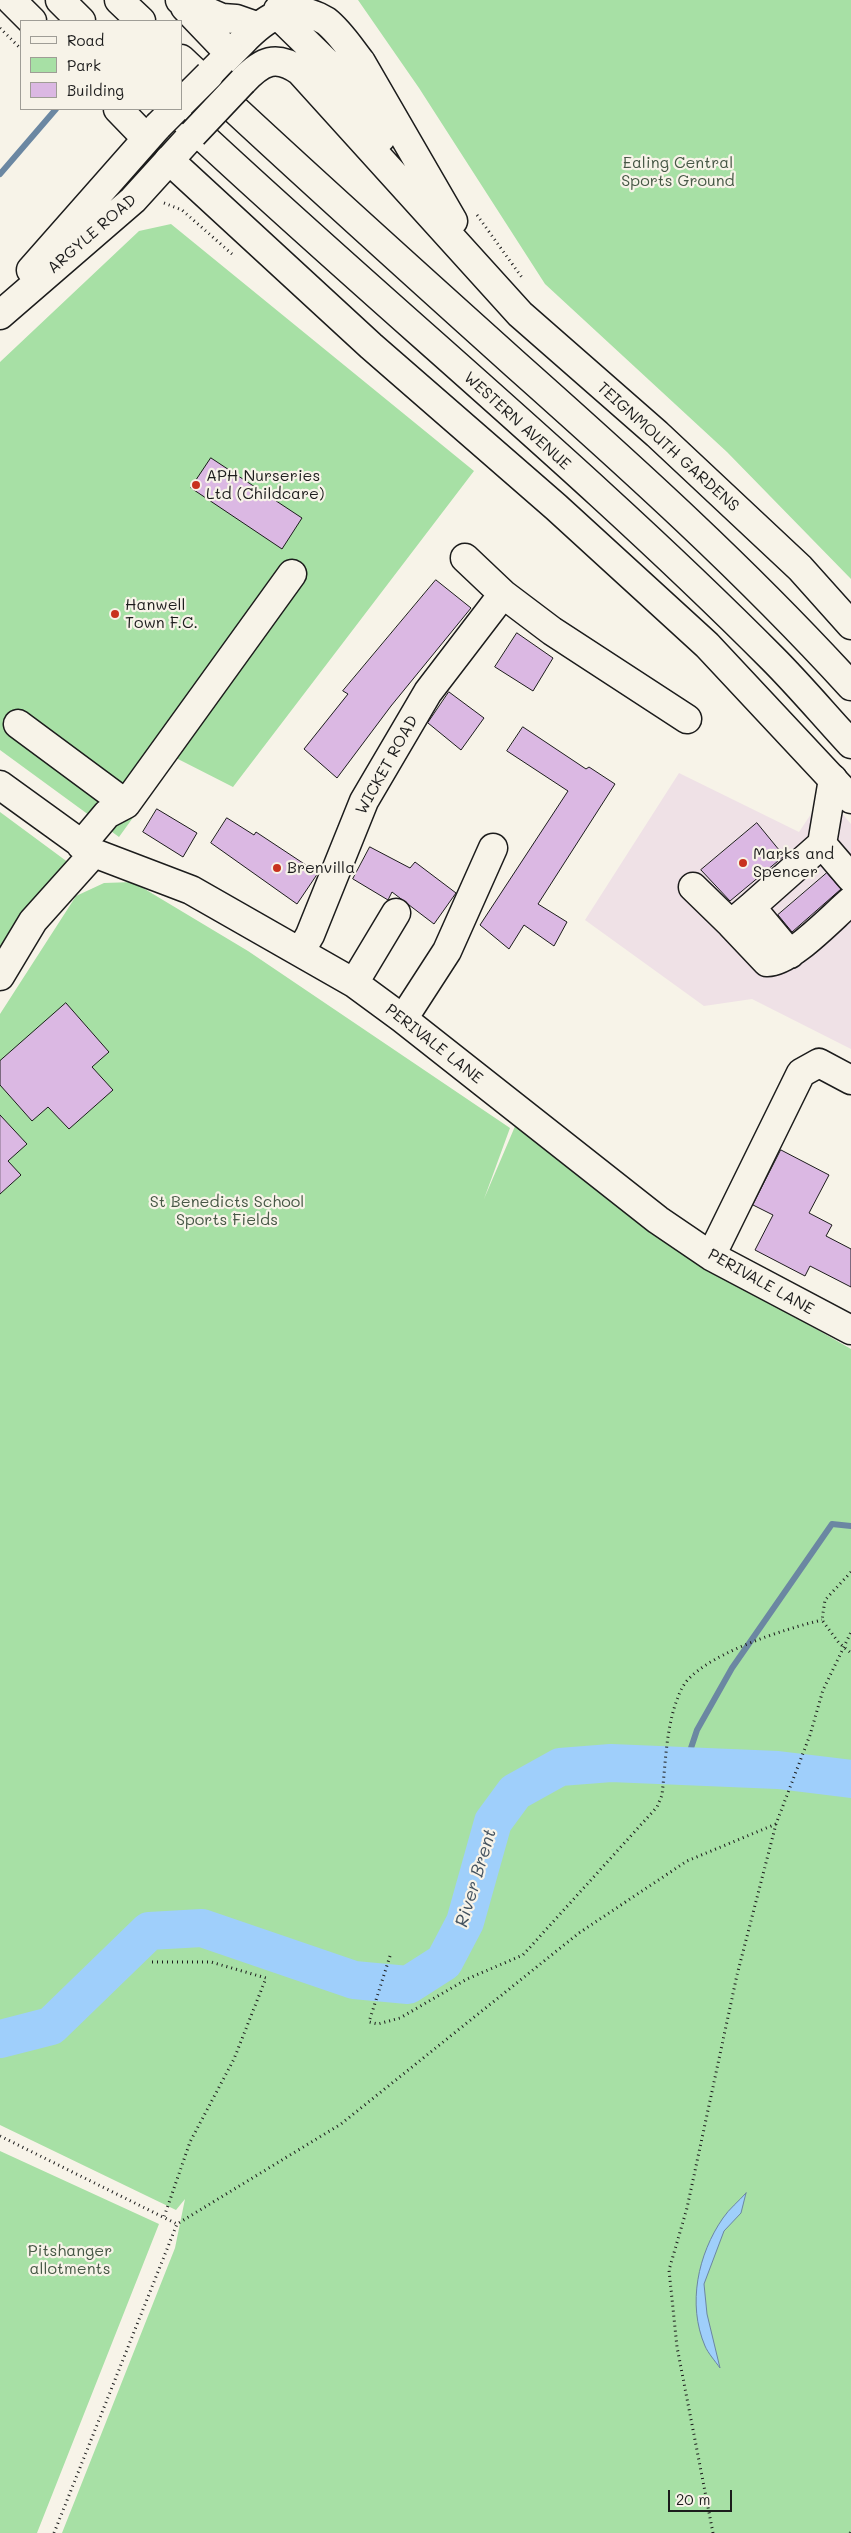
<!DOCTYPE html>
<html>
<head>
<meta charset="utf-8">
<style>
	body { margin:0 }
	#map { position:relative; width:851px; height:2533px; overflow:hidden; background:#f7f3e8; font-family:Mali,sans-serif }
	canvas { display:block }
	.legend { position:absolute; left:20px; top:20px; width:162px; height:90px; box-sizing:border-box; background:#f7f3e8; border:1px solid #9f9d96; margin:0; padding:6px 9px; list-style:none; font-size:15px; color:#1c1c1c }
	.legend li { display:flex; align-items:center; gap:10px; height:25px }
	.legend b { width:25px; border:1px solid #9f9d96 }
	.scale { position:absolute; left:668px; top:2490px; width:64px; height:22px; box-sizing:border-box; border:2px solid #1c1c1c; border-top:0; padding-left:6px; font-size:15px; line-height:18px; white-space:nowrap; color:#1c1c1c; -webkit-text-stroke:4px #f7f3e8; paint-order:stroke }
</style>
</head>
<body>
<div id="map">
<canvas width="851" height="2533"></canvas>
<ul class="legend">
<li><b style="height:6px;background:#f7f3e8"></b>Road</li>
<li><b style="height:14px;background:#a7e0a5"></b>Park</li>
<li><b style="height:14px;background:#dbb8e3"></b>Building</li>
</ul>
<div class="scale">20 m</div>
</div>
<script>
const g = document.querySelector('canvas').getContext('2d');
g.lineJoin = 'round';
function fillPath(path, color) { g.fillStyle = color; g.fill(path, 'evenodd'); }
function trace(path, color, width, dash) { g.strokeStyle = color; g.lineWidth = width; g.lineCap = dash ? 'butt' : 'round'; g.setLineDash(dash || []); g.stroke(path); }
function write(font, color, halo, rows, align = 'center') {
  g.font = font + ' Mali,sans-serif'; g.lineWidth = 4.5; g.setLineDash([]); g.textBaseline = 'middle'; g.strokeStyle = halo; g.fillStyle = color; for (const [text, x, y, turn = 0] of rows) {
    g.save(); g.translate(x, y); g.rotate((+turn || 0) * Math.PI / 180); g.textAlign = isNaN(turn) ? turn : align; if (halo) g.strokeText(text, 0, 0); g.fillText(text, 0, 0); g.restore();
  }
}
const built = new Path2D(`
	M679,773L799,832L825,793L851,824V1049L752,999L704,1006L585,920Z`);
const green = new Path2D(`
	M358,0H851V579L727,452L545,284L419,88Z
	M171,224L474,471L233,787L176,758L119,837L0,750V362L139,231Z
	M0,812L69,863L0,955Z
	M133,882L248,951L510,1128L484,1199L516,1124L778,1307L851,1349V2533H62L175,2248L185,2199L176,2210L0,2125V1014L76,896L104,883Z
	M0,2151L159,2224L37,2533H0Z`);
const water = new Path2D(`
	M746,2193L741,2213L724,2231L704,2284L707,2314L720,2368C715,2361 708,2353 705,2346C687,2304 698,2254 723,2218C729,2209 739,2201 746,2193Z`);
const stream = new Path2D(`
	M0,174L56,109
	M685,1766L697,1730L732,1668L832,1524L851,1526`);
const river = new Path2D(`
	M0,2039L51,2026L149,1931L202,1928L354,1980L408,1985L444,1962L465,1922L493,1822L515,1792L560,1767L611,1763L778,1770L851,1779`);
const building = new Path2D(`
	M211,458L302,518L282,549L191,488Z
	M436,580L471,608L391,706L337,778L304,749L348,694L343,691Z
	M517,633L553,658L533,691L495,667Z
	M449,692L484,718L461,750L428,723Z
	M523,727L586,769L589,767L615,784L538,904L567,922L554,946L524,925L509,949L480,925L568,791L507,751Z
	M157,809L197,833L183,857L143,832Z
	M227,818L254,835L256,832L318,873L297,904L211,843Z
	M757,823L784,856L730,901L701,870Z
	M370,847L410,868L415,862L456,893L434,924L392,892L388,900L353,879Z
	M827,873L841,889L792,932L778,915Z
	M66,1003L109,1052L92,1067L113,1090L69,1129L48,1107L32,1121L0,1085V1061Z
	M0,1115L27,1144L8,1161L21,1175L0,1194Z
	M781,1150L829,1175L809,1213L832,1225L826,1236L851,1249V1287L810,1266L805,1276L755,1250L773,1215L753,1205Z`);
const path = new Path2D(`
	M0,28L21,49
	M164,203L182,210L232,254
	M477,215L523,279
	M851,1572L825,1600L822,1620L839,1643L851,1653
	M390,1956L369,2022L378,2024L400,2018L467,1979L523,1955L657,1807L662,1795C666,1760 666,1722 681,1690C696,1656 788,1628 822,1620
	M152,1962H211L266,1978L234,2059L190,2142L164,2217
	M0,2136L177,2224
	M54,2533L177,2224L341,2124L579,1933L687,1861L776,1824
	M713,2533L677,2347L669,2270L687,2208L737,1975L776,1824L810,1735L823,1690L851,1632
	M850,2533L851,2531`);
const minor = new Path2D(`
	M465,558L503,594L552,631L687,719
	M18,724L126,804
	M833,779L822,844L851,878
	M0,785L94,853L191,890L354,983L403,1019L658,1220L711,1256L851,1330
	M81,845L107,814L126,804L292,574
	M693,887L731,924
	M751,907L731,924L767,962C790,963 833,916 851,901
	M300,952L310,935L364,801L428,692L503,594
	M790,954L751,907L822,844
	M0,976L33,921L94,853
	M354,983L396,913
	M403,1019L447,951L493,848
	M711,1256L801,1073L819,1063L851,1080`);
const major = new Path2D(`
	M278,10L283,20L330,66L381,138
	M209,75C220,64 231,53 242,42C267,16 291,0 326,21C340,32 350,48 361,62L453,221
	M243,81C262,61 276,54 300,71L520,314L657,434L800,568L851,625
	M31,270L158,126
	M0,315L133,200L193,134`);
const highway = new Path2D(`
	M11,0L32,21
	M60,0L81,21
	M119,0L141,21
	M180,0L222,18L236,19L256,26
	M185,7L230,54
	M181,59C291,163 403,263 515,364C632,468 745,570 851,686
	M118,109L146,138
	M173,109C370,295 581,466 772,658C800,686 825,716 851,744
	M169,160L371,346L556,507L707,645L851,799`);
const majorBridge = new Path2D(`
	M181,103L209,75
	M158,126L175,109
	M193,134L243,81`);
const markers = [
	[196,485,5,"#c8321e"],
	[115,614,5,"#c8321e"],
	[743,863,5,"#c8321e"],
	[277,868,5,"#c8321e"]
];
const parkNames = [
	["Ealing Central",678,163],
	["Sports Ground",678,181],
	["St Benedicts School",227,1202],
	["Sports Fields",227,1220],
	["Pitshanger",70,2251],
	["allotments",70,2269]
];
const streetNames = [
	["ARGYLE ROAD",92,234,-41],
	["WESTERN AVENUE",517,421,42],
	["TEIGNMOUTH GARDENS",668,447,42],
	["WICKET ROAD",387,765,-61],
	["PERIVALE LANE",434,1044,38],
	["PERIVALE LANE",761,1282,29]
];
const poiNames = [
	["APH Nurseries",206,476],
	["Ltd (Childcare)",206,494],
	["Hanwell",125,605],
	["Town F.C.",125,623],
	["Marks and",753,854],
	["Spencer",753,872],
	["Brenvilla",287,868]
];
const waterNames = [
	["River Brent",476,1878,-73]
];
fillPath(built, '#efe1e6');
fillPath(green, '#a7e0a5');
fillPath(water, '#9fcffb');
trace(water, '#6b87a2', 1);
trace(stream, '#6b87a2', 6);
trace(river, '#9fcffb', 38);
fillPath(building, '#dbb8e3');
trace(building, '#1c1c1c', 1);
trace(minor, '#1c1c1c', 31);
trace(major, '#1c1c1c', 31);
trace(highway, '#1c1c1c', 31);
trace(path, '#1c1c1c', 3, [1, 4]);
trace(minor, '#f7f3e8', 28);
trace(major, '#f7f3e8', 28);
trace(highway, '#f7f3e8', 28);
trace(majorBridge, '#1c1c1c', 31, []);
trace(majorBridge, '#f7f3e8', 28);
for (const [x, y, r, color] of markers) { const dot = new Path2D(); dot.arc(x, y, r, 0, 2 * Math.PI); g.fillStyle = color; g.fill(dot); trace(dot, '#f7f3e8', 2); }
write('16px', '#465745', '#f7f3e8', parkNames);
write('16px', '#1c1c1c', '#f7f3e8', streetNames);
write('16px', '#1c1c1c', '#f7f3e8', poiNames, 'left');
write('italic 18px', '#43525f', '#f7f3e8', waterNames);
</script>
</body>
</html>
